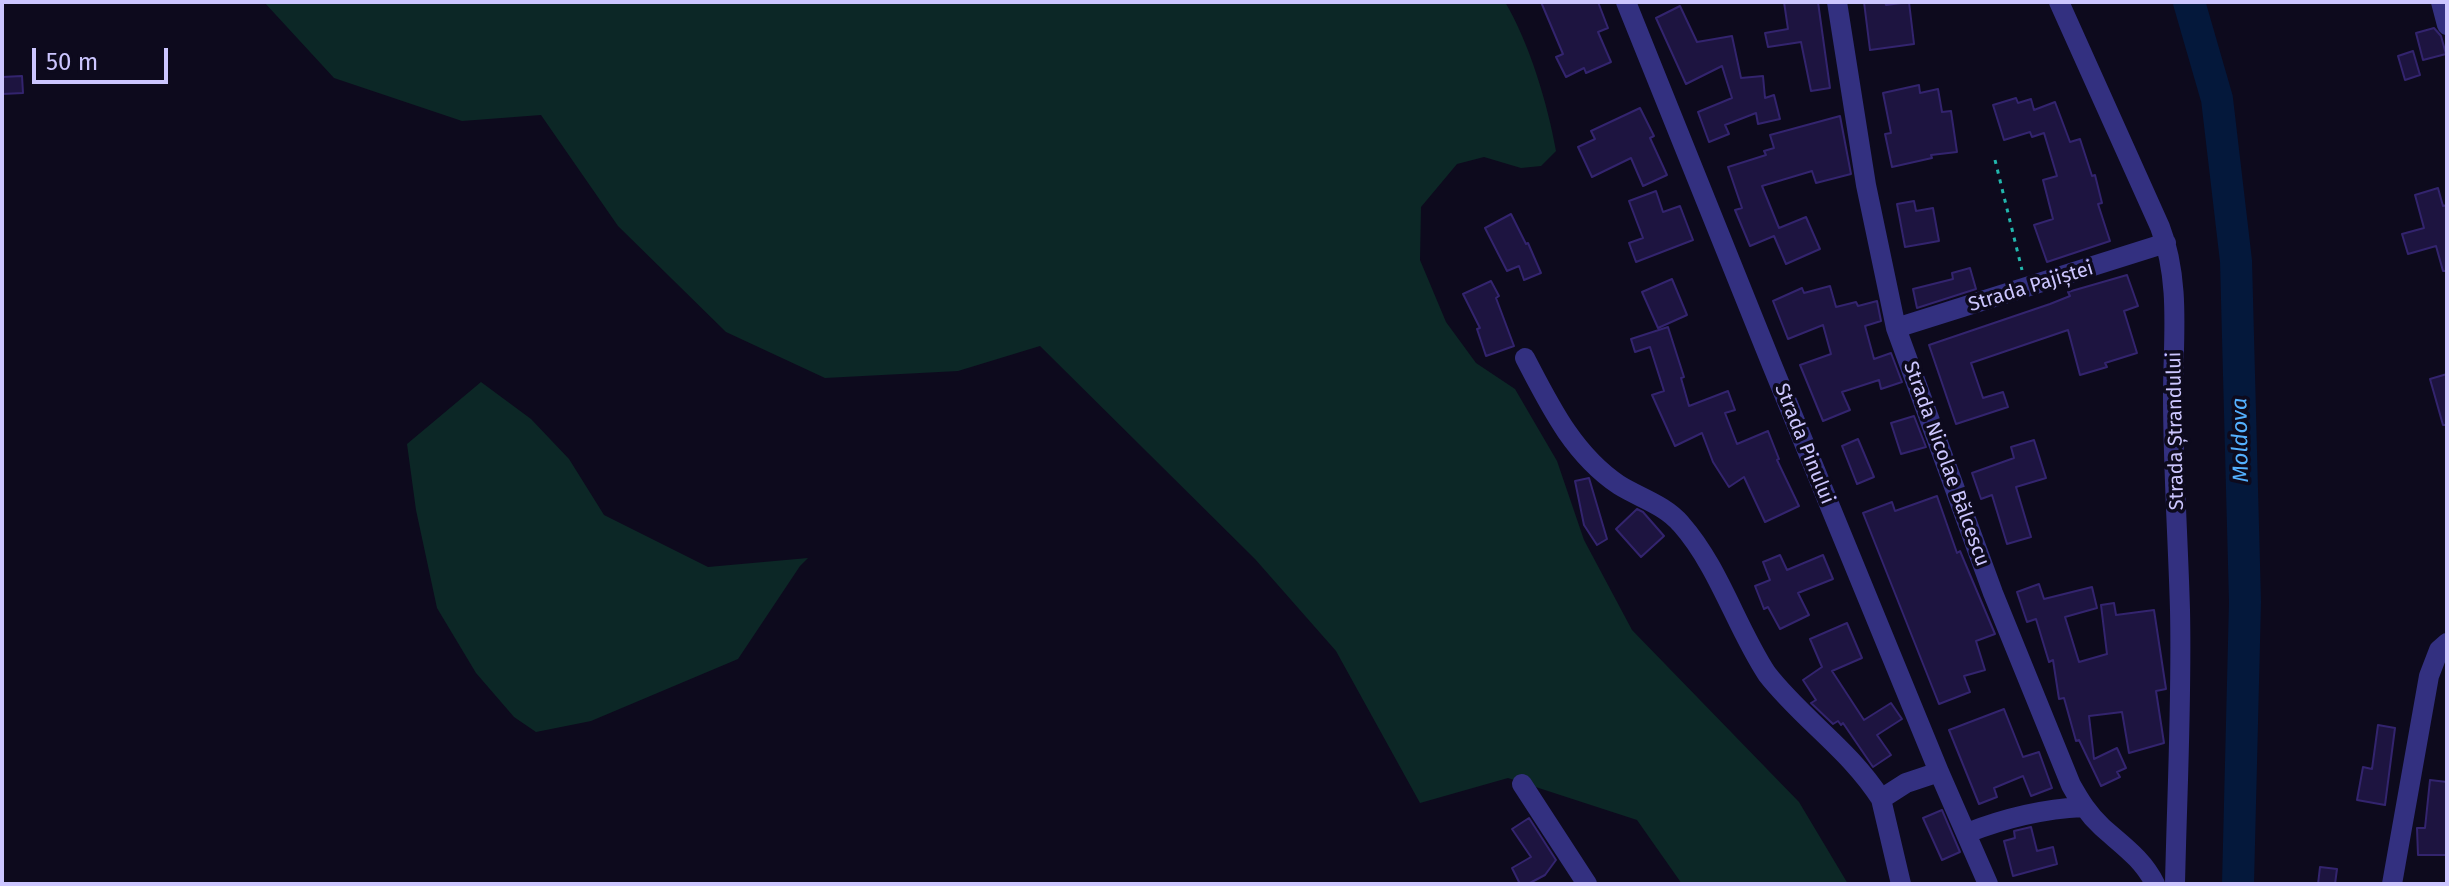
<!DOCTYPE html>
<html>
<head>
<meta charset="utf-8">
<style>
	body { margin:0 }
	#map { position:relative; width:2449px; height:886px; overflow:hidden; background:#0d0a1d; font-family:"Fira Sans",sans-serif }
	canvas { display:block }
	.frame { position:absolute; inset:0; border:4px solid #ccc6ff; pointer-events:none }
	.scale { position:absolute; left:32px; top:48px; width:136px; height:36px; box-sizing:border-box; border:4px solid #ccc6ff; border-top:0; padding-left:10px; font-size:24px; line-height:28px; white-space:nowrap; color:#ccc6ff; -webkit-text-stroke:6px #0d0a1d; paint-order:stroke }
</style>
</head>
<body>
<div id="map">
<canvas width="2449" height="886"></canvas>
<div class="frame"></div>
<div class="scale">50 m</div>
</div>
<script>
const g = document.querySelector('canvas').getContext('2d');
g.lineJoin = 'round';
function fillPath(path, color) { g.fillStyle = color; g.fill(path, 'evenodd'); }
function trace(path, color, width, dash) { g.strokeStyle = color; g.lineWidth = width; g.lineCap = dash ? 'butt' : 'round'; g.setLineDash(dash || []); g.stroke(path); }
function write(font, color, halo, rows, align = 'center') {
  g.font = font + ' "Fira Sans",sans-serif'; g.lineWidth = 7; g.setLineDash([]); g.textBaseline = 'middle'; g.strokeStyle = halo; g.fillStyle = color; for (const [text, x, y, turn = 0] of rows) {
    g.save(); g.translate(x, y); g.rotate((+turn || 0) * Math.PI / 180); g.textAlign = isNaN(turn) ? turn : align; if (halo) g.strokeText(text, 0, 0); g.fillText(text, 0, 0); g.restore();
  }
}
const green = new Path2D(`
	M264,2H1505C1529,42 1548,105 1556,151L1541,166L1521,168L1484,157L1457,164L1421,207L1420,260L1446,322L1476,363L1515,389L1557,461L1584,540L1632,630L1799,802L1848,884H1682L1637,820L1508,778L1420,803L1336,651L1255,559L1040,346L958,371L825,378L726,332L618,226L541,115L462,121L334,78Z
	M481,382L531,419L569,459L604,515L708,567L808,558L800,566L738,659L591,721L536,732L514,717L476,673L437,608L416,510L407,444Z`);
const river = new Path2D(`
	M2189,2L2217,99L2236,261L2245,602L2238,884`);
const building = new Path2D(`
	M1541,2H1598L1608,28L1598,32L1611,62L1586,73L1584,68L1566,77L1556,57L1563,54Z
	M1784,2H1818L1830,88L1811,91L1801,42L1768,47L1765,33L1788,29Z
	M1864,2H1885L1886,5L1909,2L1914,44L1870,50Z
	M1680,6L1697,42L1732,36L1741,78L1763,76L1765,98L1774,95L1780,119L1758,124L1756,113L1725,125L1729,134L1709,142L1698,112L1732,98L1722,66L1686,84L1656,18Z
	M2434,28L2441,36L2446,54L2423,60L2416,33Z
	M2413,51L2420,75L2405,80L2398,56Z
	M22,76L23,93L2,94V77Z
	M1919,85L1920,93L1938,89L1942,112L1951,111L1957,152L1931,155L1932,158L1892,167L1885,134L1891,133L1883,93Z
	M2016,98L2018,103L2031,99L2034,110L2055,102L2070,142L2080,139L2092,176L2095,175L2102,203L2098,204L2110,241L2047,262L2034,225L2053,219L2043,180L2057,176L2044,133L2032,137L2030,132L2004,140L1993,105Z
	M1640,108L1654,136L1650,138L1667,175L1643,186L1631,158L1592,177L1578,147L1595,139L1591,131Z
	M1840,116L1851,174L1816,183L1812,171L1762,186L1779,228L1806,217L1820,249L1786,264L1774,236L1750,246L1735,210L1742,208L1728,167L1766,155L1764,151L1774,148L1770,135Z
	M2438,188L2443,206L2447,205V271H2443L2436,246L2408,254L2402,234L2424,228L2415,195Z
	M1656,191L1663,212L1680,206L1693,240L1636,262L1629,243L1643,238L1629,201Z
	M1914,201L1916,211L1933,208L1939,241L1905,247L1897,204Z
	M1511,214L1526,244L1528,243L1541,273L1524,280L1519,266L1507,271L1485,228Z
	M1970,268L1976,289L1917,308L1913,289L1953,279L1952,273Z
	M2127,275L2138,306L2124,311L2137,353L2105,363L2107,367L2080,375L2068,330L1971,363L1983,398L2003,392L2008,407L1956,424L1929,345L2050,304L2070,296L2068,292Z
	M1672,279L1687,315L1658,328L1642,292Z
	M1491,281L1499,296L1496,298L1514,346L1486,356L1477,329L1480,328L1463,294Z
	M1830,286L1836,307L1856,302L1858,306L1877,301L1881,321L1865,326L1874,359L1891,353L1902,382L1881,389L1879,380L1842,392L1850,410L1823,421L1800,365L1831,354L1823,325L1788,339L1773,301L1802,288L1804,293Z
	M1668,327L1684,377L1681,378L1689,406L1728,391L1735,410L1725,413L1737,444L1768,431L1779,459L1777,460L1799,506L1765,522L1744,477L1729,487L1713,462L1702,433L1675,446L1652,395L1664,391L1650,347L1635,352L1631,339Z
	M2447,374V425H2443L2430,379Z
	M1914,416L1926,447L1901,454L1891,423Z
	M1858,439L1874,477L1857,484L1842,446Z
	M2034,440L2046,478L2016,487L2031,537L2007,544L1992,495L1981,499L1972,473L2014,458L2011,447Z
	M1589,478L1607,539L1597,545L1584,525L1575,481Z
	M1937,496L1957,553L1960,551L1995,634L1976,641L1985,670L1964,676L1970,692L1939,704L1863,513L1892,502L1895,511Z
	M1637,509L1643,512L1664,536L1641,557L1616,529Z
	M1780,555L1787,570L1823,555L1833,579L1798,593L1809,615L1780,629L1768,607L1764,609L1755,586L1770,580L1763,562Z
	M2039,584L2044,599L2092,587L2097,608L2065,617L2079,662L2107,654L2101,605L2114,603L2116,615L2154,610L2166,689L2156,691L2164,743L2129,753L2122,712L2089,716L2094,759L2117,748L2126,768L2117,772L2120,777L2101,786L2079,740L2076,741L2064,698L2059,699L2053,660L2049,662L2036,619L2027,622L2017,592Z
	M1847,623L1862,658L1832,671L1864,720L1891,703L1902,719L1877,735L1891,755L1873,767L1843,723L1841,725L1838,721L1833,724L1811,703L1816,700L1803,680L1822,667L1810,639Z
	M2004,709L2023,757L2039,752L2052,788L2031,796L2023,776L1994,788L1997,797L1979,804L1949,730Z
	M2378,725L2395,728L2385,805L2357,800L2363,767L2372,769Z
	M2430,780L2447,782V855H2418L2417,828H2425Z
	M1942,810L1960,852L1942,860L1923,818Z
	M1529,818L1556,860L1545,875L1528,884H1520L1512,868L1531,857L1512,829Z
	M2031,827L2037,851L2053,847L2057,864L2013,876L2004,841L2015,838L2014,831Z
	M2320,867L2337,869L2335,884H2318Z`);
const path = new Path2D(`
	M1995,160L2022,270`);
const minor = new Path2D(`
	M1626,2L1772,365L1939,772L1988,884
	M1837,2L1866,185L1896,328L1993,593L2071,785C2080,801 2088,814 2102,827C2122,845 2143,859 2155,884
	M2059,2L2160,227C2181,281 2173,340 2173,396C2173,467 2178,538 2180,610C2182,701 2177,793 2175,884
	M2441,2L2447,25
	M1896,328L2166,243
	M1525,358C1550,406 1573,454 1619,485C1640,498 1665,505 1681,524C1719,567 1736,627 1767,674C1802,719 1850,750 1881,799
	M1522,784L1587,884
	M1967,833C2005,818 2042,809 2083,807
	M1901,884L1881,799L1906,783L1939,772
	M2392,884L2429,676L2439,650L2447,643`);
const streetNames = [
	["Strada Pajiștei",2031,287,-17],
	["Strada Ștrandului",2176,431,-91],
	["Strada Pinului",1804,444,68],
	["Strada Nicolae Bălcescu",1946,464,70]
];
const waterNames = [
	["Moldova",2241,440,-91]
];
fillPath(green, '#0c2726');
trace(river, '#04183b', 32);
fillPath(building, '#1d1440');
trace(building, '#33246e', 2);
trace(path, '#22b7ad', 3, [4, 6]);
trace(minor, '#333080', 20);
write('20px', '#ccc6ff', '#0d0a1d', streetNames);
write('italic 22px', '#54b0ff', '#0d0a1d', waterNames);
</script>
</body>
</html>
